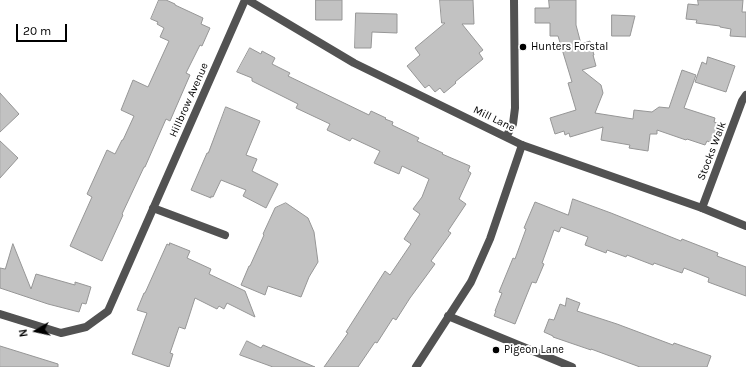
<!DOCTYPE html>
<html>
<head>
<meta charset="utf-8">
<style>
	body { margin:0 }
	#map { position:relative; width:746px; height:367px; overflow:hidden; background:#fff; font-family:Karla,sans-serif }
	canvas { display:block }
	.north { position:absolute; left:16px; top:311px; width:40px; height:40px; -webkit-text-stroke:3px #fff; paint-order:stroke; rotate:261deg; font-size:11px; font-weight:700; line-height:16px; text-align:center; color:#000 }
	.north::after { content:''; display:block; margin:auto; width:14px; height:18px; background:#000; clip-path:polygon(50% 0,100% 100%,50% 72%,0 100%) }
	.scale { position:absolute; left:16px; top:24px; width:51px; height:18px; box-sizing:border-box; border:2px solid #000; border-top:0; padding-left:5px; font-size:12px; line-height:14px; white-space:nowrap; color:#000; -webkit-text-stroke:3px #fff; paint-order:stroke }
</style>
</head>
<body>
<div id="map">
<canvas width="746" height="367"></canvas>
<div class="north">N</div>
<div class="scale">20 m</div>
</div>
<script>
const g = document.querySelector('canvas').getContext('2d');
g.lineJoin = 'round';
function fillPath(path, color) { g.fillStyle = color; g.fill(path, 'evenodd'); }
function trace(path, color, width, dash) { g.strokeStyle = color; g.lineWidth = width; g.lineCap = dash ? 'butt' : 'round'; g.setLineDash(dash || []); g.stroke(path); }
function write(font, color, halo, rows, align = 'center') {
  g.font = font + ' Karla,sans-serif'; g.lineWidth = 4; g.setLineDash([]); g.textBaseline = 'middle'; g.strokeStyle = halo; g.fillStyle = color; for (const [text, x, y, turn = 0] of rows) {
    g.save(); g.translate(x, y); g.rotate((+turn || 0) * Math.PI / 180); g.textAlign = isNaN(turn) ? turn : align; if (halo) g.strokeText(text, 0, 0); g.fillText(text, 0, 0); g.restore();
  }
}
const building = new Path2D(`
	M159,0H166L175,4V5L203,18L201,24L210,28L202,46L200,45L186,73L190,75L170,121L166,119L145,167H144L122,214L123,215L102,261L70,246L92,197L87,194L107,150L115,154L122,140H123L134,116L121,110L133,80L148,87L169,41L160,37L164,28L157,24L158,22L151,19Z
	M316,0H342V20H316Z
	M440,0H473L474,24H462L483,50L479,53L483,59L455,82L456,83L444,93L440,88L435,92L429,85L425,88L407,66L420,55L415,48L445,23H442Z
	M549,0H576V25L581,44L590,41L594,55H593L596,66L582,70L601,85L603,93L595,113L633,119L634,110L652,112L659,107L669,108L682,70L696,75L684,108L715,118L714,122L724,126L717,145L707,141L705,145L687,139L686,140L657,130V134H650L648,151L629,148L630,145L601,140L603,127L570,137L569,133L565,135L564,131L555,134L550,118L576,110L568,83L572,82L558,36H550V23H535V8H549Z
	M698,0H743L742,12H746V37L730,36L731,29L720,27V26L696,23L697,20L686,19L688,4L698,5Z
	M356,13L397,14V33L372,32L371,48H355Z
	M612,15L635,16L630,36H612Z
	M250,48L261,54L262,51L275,58L272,64L290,73L288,76L369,115L371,111L386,118L385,119L393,122L392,125L419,138L417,141L443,153L442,154L470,166L468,171L471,173L459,199L466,204L448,231L451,233L431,261L435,264L410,298L396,320L393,318L377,343L375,342L358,367H324L348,333L346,332L385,271L390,275L411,244L404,239L420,214L413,209L422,197L429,179L402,166L399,174L374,163L380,151L352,138L350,141L327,130L330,124L296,108L298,104L252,81V78L237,72Z
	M708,57L735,66L726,92L695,82L702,62L706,64Z
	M0,93L19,114L0,132Z
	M226,107L260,121L246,155L257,159L252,171L278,184L266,208L243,196L246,190L221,180L213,197L211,196V198L191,190L207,153H208Z
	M0,141L18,158L0,178Z
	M573,199L611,213L681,241L682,239L718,253L717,256L746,267V296L708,282L709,278L684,268L682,273L654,263L653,265L627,255L626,257L607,250L606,253L585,245L588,237L561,227L559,232L554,230L542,263L544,264L536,283L532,282L515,324L494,316L496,311H495L502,293L499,292L513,258L515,259L526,229L524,228L535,202L568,215Z
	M286,203L308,218L314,232L318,262L309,277L301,297L268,286L265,295L241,285L249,266H250L264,235L263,234L275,208Z
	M170,243L190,251L187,258L211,269L209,274L245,291L255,317L227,303L224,309L219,306L217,309L195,298L185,329L179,327L170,353L173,354L169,367L132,354L147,313L137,310L144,293H145L167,244L169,245Z
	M13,244L31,289L36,274L75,285V282L91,287L86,304L82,303L79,312L48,304L0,288V268L5,269Z
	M567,298L580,303L577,311L617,324L673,345L674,343L711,356L707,367H640L591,349V350L553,337V336L544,332L549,319L554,320L560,304L565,306Z
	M247,341L261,348L263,345L315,367H273L240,355Z
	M0,346L58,364V367H0Z`);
const minor = new Path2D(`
	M153,208L225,235
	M702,208L742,101L746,95
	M0,314L61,333L86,327L108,311L245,0
	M448,316L572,367
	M416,367L471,282L490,239L522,145`);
const tertiary = new Path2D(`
	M248,0L354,63L522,145L702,208L746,226
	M506,137L513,124L515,108L514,0`);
const markers = [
	[523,47,4,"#000"],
	[496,350,4,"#000"]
];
const poiNames = [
	["Hunters Forstal",531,47],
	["Pigeon Lane",504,350]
];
const streetNames = [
	["Hillbrow Avenue",189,100,-66],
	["Mill Lane",494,119,26],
	["Stocks Walk",712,151,-69]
];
fillPath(building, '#c2c2c2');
trace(building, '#969696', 1);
trace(minor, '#525252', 8);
trace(tertiary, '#525252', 8);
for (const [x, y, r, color] of markers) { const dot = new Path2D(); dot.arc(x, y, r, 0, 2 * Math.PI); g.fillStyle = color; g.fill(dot); trace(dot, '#fff', 1.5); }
write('11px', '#000', '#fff', poiNames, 'left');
write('11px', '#000', '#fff', streetNames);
</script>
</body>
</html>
